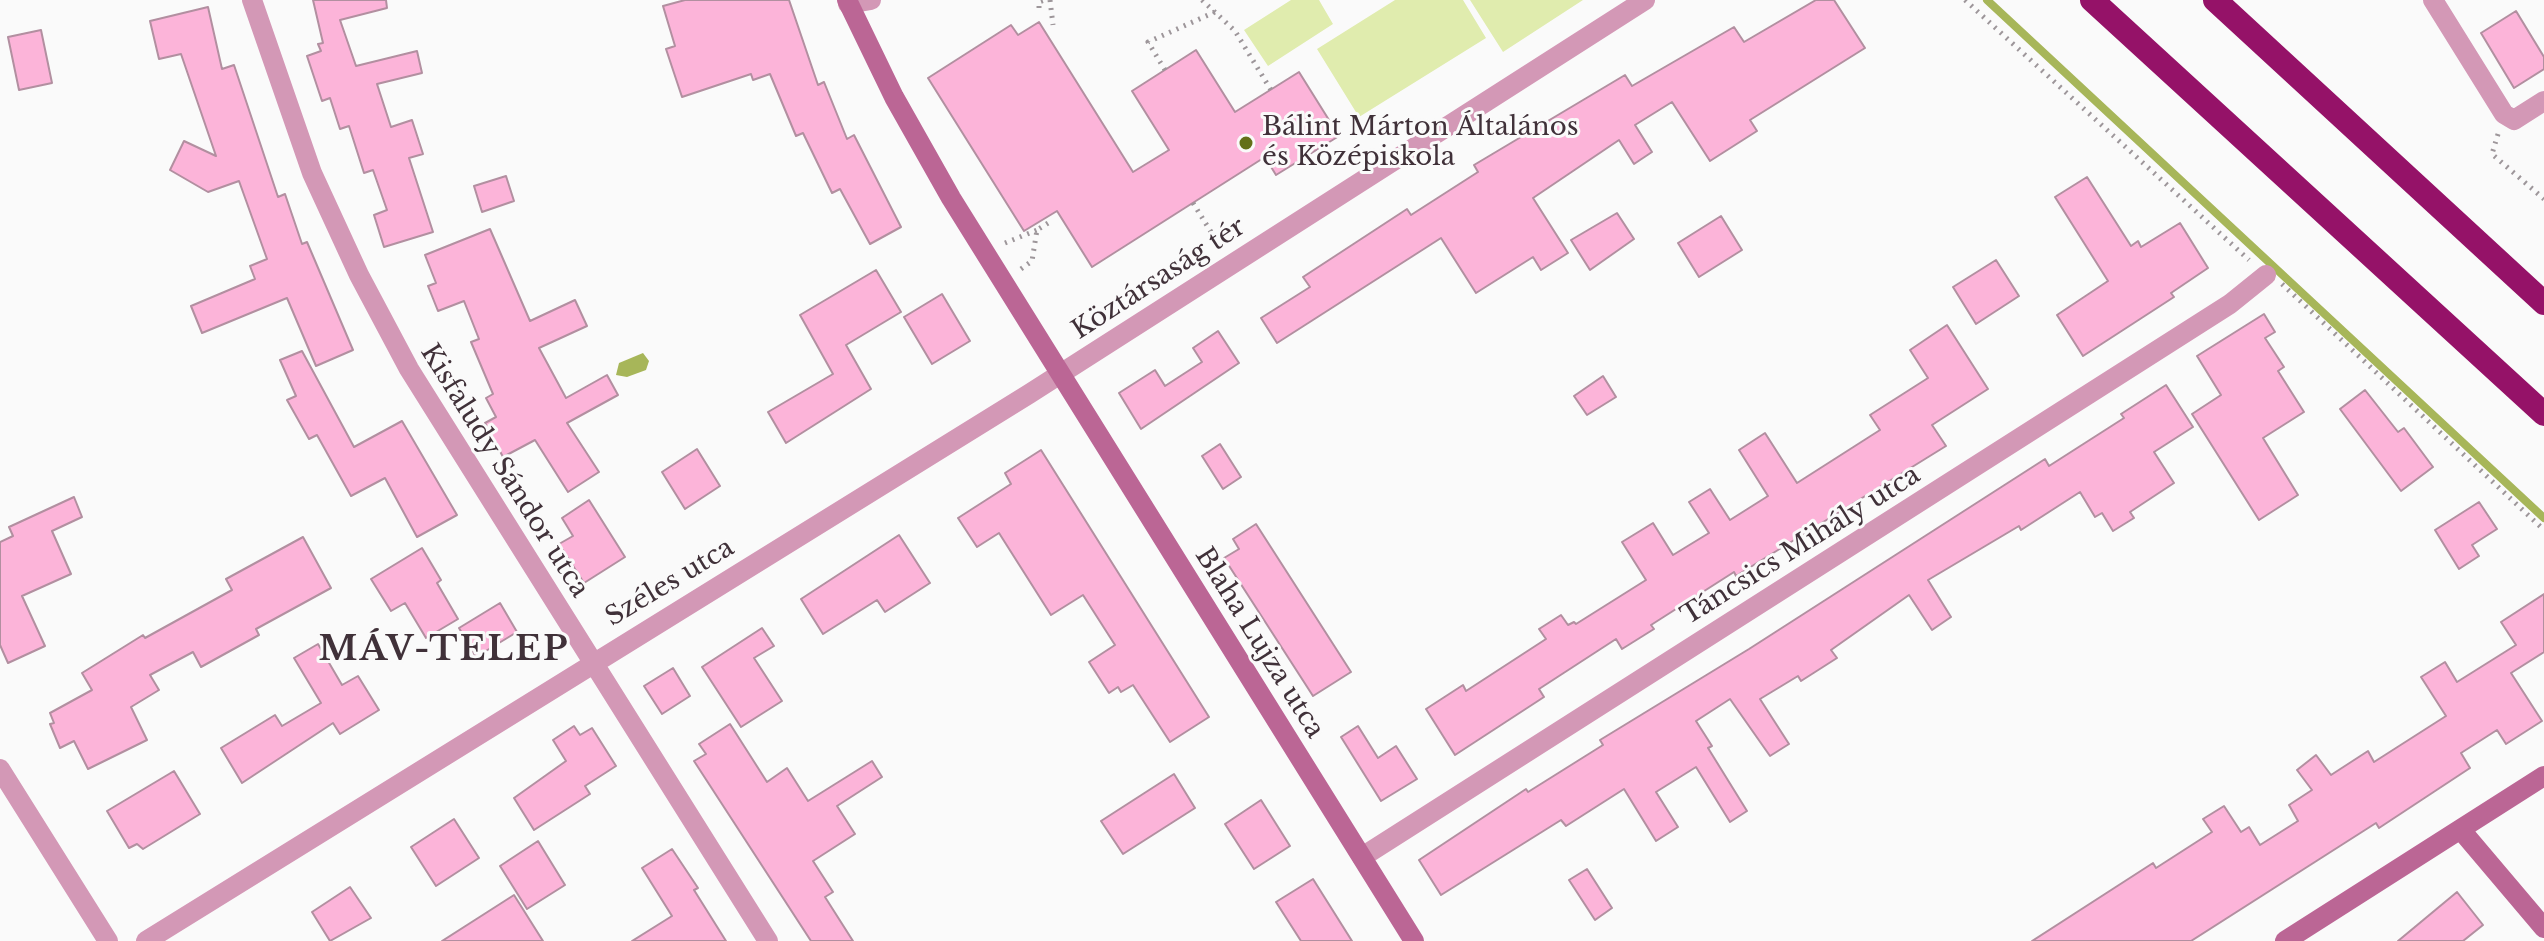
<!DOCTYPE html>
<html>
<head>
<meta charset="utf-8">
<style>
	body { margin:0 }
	canvas { display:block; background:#fafafa }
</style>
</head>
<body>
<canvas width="2544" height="941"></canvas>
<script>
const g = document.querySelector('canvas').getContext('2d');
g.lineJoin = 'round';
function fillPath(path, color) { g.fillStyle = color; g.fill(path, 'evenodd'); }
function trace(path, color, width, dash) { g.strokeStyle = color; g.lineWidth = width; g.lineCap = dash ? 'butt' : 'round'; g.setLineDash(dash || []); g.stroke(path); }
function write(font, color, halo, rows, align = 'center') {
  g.font = font + ' "Libre Baskerville",serif'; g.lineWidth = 6; g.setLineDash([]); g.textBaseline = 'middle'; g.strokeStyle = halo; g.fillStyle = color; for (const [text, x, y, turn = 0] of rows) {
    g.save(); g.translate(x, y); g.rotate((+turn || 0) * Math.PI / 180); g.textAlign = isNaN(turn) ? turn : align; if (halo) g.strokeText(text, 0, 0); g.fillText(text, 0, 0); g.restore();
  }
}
const green = new Path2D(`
	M1291,0H1319L1333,24L1268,66L1244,30Z
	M1395,0H1463L1486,38L1359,117L1317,49Z
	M1470,0H1583L1503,52Z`);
const water = new Path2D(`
	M643,353L649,361L646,370L627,377L616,375L619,363Z`);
const stream = new Path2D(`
	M1987,0L2544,518`);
const building = new Path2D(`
	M313,0H386L387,8L340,20L356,66L417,51L422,73L377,84L391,127L412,120L423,154L409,158L433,232L384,247L374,215L387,210L373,170L364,173L349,126L340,129L330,98L322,101L307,56L321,51L318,44L323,43Z
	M685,0H789L818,85L824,82L847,139L854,135L901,227L870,244L840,189L832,193L803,133L796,136L770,74L753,80L751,74L682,97L666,49L675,46L663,6Z
	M1816,0H1834L1865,48L1750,120L1757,131L1710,161L1672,102L1635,125L1652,152L1634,164L1619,140L1533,198L1568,253L1541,270L1533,257L1476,293L1441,238L1277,343L1261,318L1310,287L1303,277L1407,209L1411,215L1478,172L1474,165L1625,75L1632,86L1734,27L1744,42Z
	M208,7L222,69L234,65L278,197L285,194L302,244L307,242L353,350L316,366L287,298L202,333L191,306L255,279L250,266L267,259L239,181L208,192L170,170L184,141L216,156L181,54L159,59L150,21Z
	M2516,11L2544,57V69L2514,88L2481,33Z
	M1039,22L1133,172L1169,150L1132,91L1196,50L1235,112L1299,72L1339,136L1276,175L1265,157L1092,267L1057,211L1024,231L928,78L1011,25L1018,35Z
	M41,30L52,83L19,90L8,37Z
	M506,176L514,201L482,212L474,186Z
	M2087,177L2131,246L2138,241L2141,247L2180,223L2208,268L2171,293L2174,297L2083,356L2057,315L2108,281L2055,197Z
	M1617,213L1634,239L1590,270L1571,240Z
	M1721,216L1742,250L1699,277L1678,243Z
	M490,229L530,321L575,300L587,326L539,348L566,398L607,375L618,395L567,423L599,472L568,492L535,440L503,457L485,423L496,417L486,398L493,394L471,342L479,339L464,301L438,311L428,286L436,283L425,255Z
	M1996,260L2019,296L1976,324L1953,287Z
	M876,270L901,312L846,345L871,389L786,443L768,412L833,374L800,315Z
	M942,294L970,341L932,364L904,317Z
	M2264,314L2275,332L2265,338L2284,367L2278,371L2304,412L2263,438L2298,495L2259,520L2192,414L2221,395L2197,356Z
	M1947,325L1988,389L1932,425L1946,446L1736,576L1734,572L1651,625L1654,629L1622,649L1616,639L1539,689L1544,697L1455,755L1426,709L1463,685L1466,691L1546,639L1539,629L1561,615L1568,625L1574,622L1576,624L1646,580L1622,542L1653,523L1673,555L1709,533L1689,502L1710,489L1730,520L1768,496L1739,450L1765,433L1797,483L1880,430L1870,415L1928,378L1910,350Z
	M1218,331L1239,363L1141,429L1119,393L1155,370L1165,386L1202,362L1193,348Z
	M302,351L354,447L402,421L457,515L417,537L385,478L351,496L317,435L309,439L287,400L296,396L280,360Z
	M1603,376L1616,397L1587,415L1574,396Z
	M2166,385L2193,427L2154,452L2174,483L2130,512L2134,518L2113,531L2102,513L2095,517L2080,492L2021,530L2019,526L1928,580L1951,617L1932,630L1909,595L1831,650L1837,658L1801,681L1798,676L1760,699L1789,744L1770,756L1730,699L1696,721L1712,746L1708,748L1747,811L1730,822L1696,767L1656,792L1678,827L1656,841L1624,789L1566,826L1561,820L1441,895L1419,860L1526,789L1528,792L1603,745L1600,740L1749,649L2045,459L2049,466L2124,418L2121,414Z
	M2365,390L2398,432L2404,428L2433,467L2401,491L2340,409Z
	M1220,444L1241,477L1223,489L1202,456Z
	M697,449L720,486L685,509L662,472Z
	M1041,450L1209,717L1170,742L1133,685L1121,692L1118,687L1109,693L1089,662L1115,645L1083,595L1051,615L999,533L977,547L958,518L1011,484L1005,473Z
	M74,497L82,517L52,531L71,574L22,596L45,646L8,663L0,645V542L13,536L9,527Z
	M589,500L625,557L584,583L559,544L573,536L562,518Z
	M2479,502L2497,529L2472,545L2479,556L2459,569L2435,530Z
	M1256,524L1351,672L1313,696L1224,558L1239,549L1233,539Z
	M899,535L930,583L885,612L877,600L823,634L801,599Z
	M303,537L331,588L256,629L259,635L201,667L193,652L150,675L159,690L131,707L147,740L88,769L74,741L60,748L50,724L54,723L50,713L92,690L82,673L143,635L145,638L232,590L226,579Z
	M422,548L441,580L437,583L458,619L426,638L405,603L391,611L371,579Z
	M2544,594V652L2511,673L2542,721L2506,744L2497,730L2461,753L2470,768L2379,828L2376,823L2191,941H2032L2153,863L2156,868L2212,832L2203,819L2224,806L2241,832L2249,827L2260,845L2298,821L2289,805L2312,790L2297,770L2316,755L2331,775L2368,751L2374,762L2446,716L2421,677L2445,662L2457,682L2516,645L2501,622Z
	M500,603L517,632L476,657L459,628Z
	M762,628L774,646L754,658L782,701L741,727L702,667Z
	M318,644L342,685L358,676L379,710L340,734L333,723L242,783L221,748L275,715L282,726L321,703L294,658Z
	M673,668L690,696L662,714L644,686Z
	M730,724L767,782L787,768L808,801L872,761L882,777L837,806L855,834L813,861L833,892L825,897L853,941H811L694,761L706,754L699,744Z
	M574,726L580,735L592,728L616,766L585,786L590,794L534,830L514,798L566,761L553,740Z
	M1358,726L1378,758L1396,746L1417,779L1381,801L1341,737Z
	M174,771L200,814L143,849L137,844L129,848L107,811Z
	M1174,774L1195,808L1123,854L1101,821Z
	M1261,800L1290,846L1254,869L1225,824Z
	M454,819L479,858L436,886L411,847Z
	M538,841L565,885L527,909L500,866Z
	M672,849L698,888L694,890L726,941H632L672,916L642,868Z
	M1587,869L1612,908L1595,920L1569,880Z
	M1313,879L1352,941H1301L1276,902Z
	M350,887L371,918L330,941L312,912Z
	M2457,892L2483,925L2463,941H2398Z
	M514,895L543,941H442Z`);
const path = new Path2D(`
	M1050,0L1053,25
	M1202,0L1235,31L1271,90
	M1965,0L2249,260
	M1039,8V2L1045,0
	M1165,70L1148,42L1215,12
	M2498,134L2492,154L2544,199
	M1193,203L1221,248
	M1005,243L1037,230
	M1021,269L1032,261L1037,230L1053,220
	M2282,284L2544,530`);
const street = new Path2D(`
	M252,0L312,173L359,275L409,369L768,941
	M2433,0L2504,114L2514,120L2544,101
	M848,4L871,0
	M0,769L108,941
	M1362,857L2230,304L2266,275
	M146,941L1029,394L1645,0`);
const secondary = new Path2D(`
	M847,0L894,97L951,198L1414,941
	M2461,830L2544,928
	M2285,941L2544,776`);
const highway = new Path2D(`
	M2092,0L2544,414
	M2215,0L2544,303`);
const markers = [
	[1246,143,8,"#647019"]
];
const poiNames = [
	["Bálint Márton Általános",1262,128],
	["és Középiskola",1262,158]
];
const streetNames = [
	["Köztársaság tér",1159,279,-33],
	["Kisfaludy Sándor utca",504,471,58],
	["Táncsics Mihály utca",1801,546,-32],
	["Széles utca",670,583,-31],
	["Blaha Lujza utca",1259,643,58]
];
const districtNames = [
	["MÁV-TELEP",444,650]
];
fillPath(green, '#e0ecae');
fillPath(water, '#a7b659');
trace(stream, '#a7b659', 8);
fillPath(building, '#fcb4d9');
trace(building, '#b28fa0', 2);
trace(path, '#9d969a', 5, [2, 6]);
trace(street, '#d398b6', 20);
trace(secondary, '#bb6695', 20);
trace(highway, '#951268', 24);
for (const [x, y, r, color] of markers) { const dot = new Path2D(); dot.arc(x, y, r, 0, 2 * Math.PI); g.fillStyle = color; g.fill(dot); trace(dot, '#fafafa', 3); }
write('26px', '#403139', '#fafafa', poiNames, 'left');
write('26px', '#403139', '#fafafa', streetNames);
g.letterSpacing = '2px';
write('bold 34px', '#403139', '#fafafa', districtNames);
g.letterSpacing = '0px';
</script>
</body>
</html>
